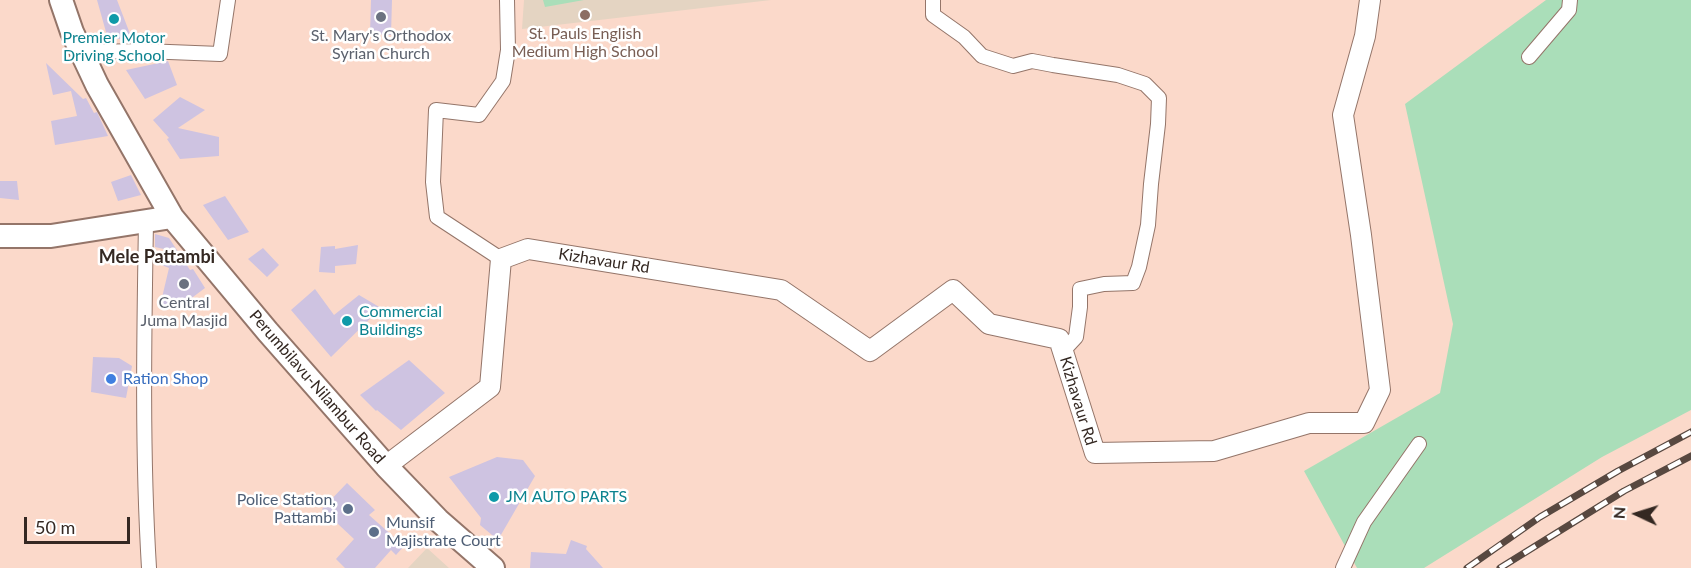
<!DOCTYPE html>
<html>
<head>
<meta charset="utf-8">
<style>
	body { margin:0 }
	#map { position:relative; width:1691px; height:568px; overflow:hidden; background:#fbd9ca; font-family:Lato,sans-serif }
	canvas { display:block }
	.north { position:absolute; left:1607px; top:484px; width:60px; height:60px; -webkit-text-stroke:4px #fff; paint-order:stroke; rotate:274deg; font-size:16px; font-weight:700; line-height:24px; text-align:center; color:#342822 }
	.north::after { content:''; display:block; margin:auto; width:21px; height:27px; background:#342822; clip-path:polygon(50% 0,100% 100%,50% 72%,0 100%) }
	.scale { position:absolute; left:24px; top:517px; width:106px; height:27px; box-sizing:border-box; border:3px solid #342822; border-top:0; padding-left:8px; font-size:18px; line-height:21px; white-space:nowrap; color:#342822; -webkit-text-stroke:4px #fff; paint-order:stroke }
</style>
</head>
<body>
<div id="map">
<canvas width="1691" height="568"></canvas>
<div class="north">N</div>
<div class="scale">50 m</div>
</div>
<script>
const g = document.querySelector('canvas').getContext('2d');
g.lineJoin = 'round';
function fillPath(path, color) { g.fillStyle = color; g.fill(path, 'evenodd'); }
function trace(path, color, width, dash) { g.strokeStyle = color; g.lineWidth = width; g.lineCap = dash ? 'butt' : 'round'; g.setLineDash(dash || []); g.stroke(path); }
function write(font, color, halo, rows, align = 'center') {
  g.font = font + ' Lato,sans-serif'; g.lineWidth = 5; g.setLineDash([]); g.textBaseline = 'middle'; g.strokeStyle = halo; g.fillStyle = color; for (const [text, x, y, turn = 0] of rows) {
    g.save(); g.translate(x, y); g.rotate((+turn || 0) * Math.PI / 180); g.textAlign = isNaN(turn) ? turn : align; if (halo) g.strokeText(text, 0, 0); g.fillText(text, 0, 0); g.restore();
  }
}
const education = new Path2D(`
	M524,0H771L522,29Z
	M427,548L449,568H408Z`);
const green = new Path2D(`
	M543,0H584L545,7Z
	M1546,0H1691V410L1602,457L1424,568H1357L1304,471L1440,393L1453,324L1405,104Z`);
const building = new Path2D(`
	M97,0H117L132,39H108Z
	M371,0H392L391,35L370,34Z
	M168,61L177,85L145,99L126,70Z
	M46,63L83,99L86,98L94,113L97,112L108,136L55,145L51,121L77,116L71,91L53,95Z
	M180,97L205,110L178,128L219,137V156L180,159L167,139L169,138L153,120Z
	M131,175L141,195L118,201L111,182Z
	M0,181H17L19,200L0,198Z
	M225,196L249,232L228,240L203,205Z
	M155,234L169,238L190,270L193,269L205,288L185,303L160,306L169,268L157,263L168,250L155,247Z
	M358,245L356,264L335,266V273L319,272L321,247L335,246V249Z
	M263,248L279,265L267,277L248,259Z
	M315,289L334,315L359,295L381,308L331,357L291,310Z
	M93,357L119,358L132,366L126,398L91,392Z
	M409,360L445,393L401,430L377,410L376,411L360,395Z
	M497,457L523,460L535,476L498,540L480,525L481,518L449,477Z
	M347,483L375,510L369,515L404,546L396,555L391,550L375,568H345L336,559L354,539L322,509Z
	M571,540L587,546L586,549L603,568H530L531,552L566,554Z`);
const street = new Path2D(`
	M933,0V15L964,37L982,56L1013,66L1032,61L1053,65L1118,75L1145,84L1159,98L1158,124L1151,184L1148,225L1139,267L1133,283L1104,284L1080,289V307L1076,337L1063,351
	M82,52L144,51L220,54L228,0
	M1529,57L1569,10L1570,0
	M146,222C144,337 142,453 149,568
	M501,259L437,217L433,182L436,110L479,115L503,81L508,50L507,0
	M1343,568L1364,522L1419,444`);
const secondary = new Path2D(`
	M386,466L490,387L501,259L528,249L781,290L870,351L953,290L989,324L1059,339L1095,453L1214,451L1309,423H1364L1380,390L1361,235L1343,115L1365,36L1370,0`);
const primary = new Path2D(`
	M61,0L72,32L97,85L172,217L268,332L386,466L438,520L493,568
	M0,236H51L172,217`);
const rail = new Path2D(`
	M1467,568L1540,517L1618,471L1691,432
	M1500,568L1624,491L1691,456`);
const markers = [
	[585,15,6,"#8d6e63"],
	[381,17,6,"#6b7280"],
	[114,19,6,"#0f9aa8"],
	[184,284,6,"#6b7280"],
	[347,321,6,"#0f9aa8"],
	[111,379,6,"#3f7fe0"],
	[494,497,6,"#0f9aa8"],
	[348,509,6,"#5c6f8a"],
	[374,532,6,"#5c6f8a"]
];
const educationNames = [
	["St. Pauls English",585,34],
	["Medium High School",585,52]
];
const worshipNames = [
	["St. Mary's Orthodox",381,36],
	["Syrian Church",381,54],
	["Central",184,303],
	["Juma Masjid",184,321]
];
const cultureNames = [
	["Premier Motor",114,38,"center"],
	["Driving School",114,56,"center"],
	["Commercial",359,312],
	["Buildings",359,330],
	["JM AUTO PARTS",506,497]
];
const streetNames = [
	["Kizhavaur Rd",604,261,9],
	["Perumbilavu-Nilambur Road",317,387,49],
	["Kizhavaur Rd",1078,401,73]
];
const shopNames = [
	["Ration Shop",123,379]
];
const serviceNames = [
	["Police Station,",336,500],
	["Pattambi",336,518],
	["Munsif",386,523,"left"],
	["Majistrate Court",386,541,"left"]
];
const neighbourhoodNames = [
	["Mele Pattambi",157,257]
];
fillPath(education, '#e4d4c2');
fillPath(green, '#aadeb9');
fillPath(building, '#cec3e1');
trace(street, '#947569', 16);
trace(secondary, '#947569', 22);
trace(primary, '#947569', 26);
trace(street, '#fff', 14);
trace(secondary, '#fff', 20);
trace(primary, '#fff', 22);
trace(rail, '#584840', 7);
trace(rail, '#fff', 4.5, [14]);
for (const [x, y, r, color] of markers) { const dot = new Path2D(); dot.arc(x, y, r, 0, 2 * Math.PI); g.fillStyle = color; g.fill(dot); trace(dot, '#fff', 2); }
write('16px', '#785e54', '#fff', educationNames);
write('16px', '#5b616d', '#fff', worshipNames);
write('16px', '#0d838f', '#fff', cultureNames, 'left');
write('16px', '#342822', '#fff', streetNames);
write('16px', '#366cbe', '#fff', shopNames, 'left');
write('16px', '#4e5e75', '#fff', serviceNames, 'right');
write('bold 18px', '#342822', '#fff', neighbourhoodNames);
</script>
</body>
</html>
